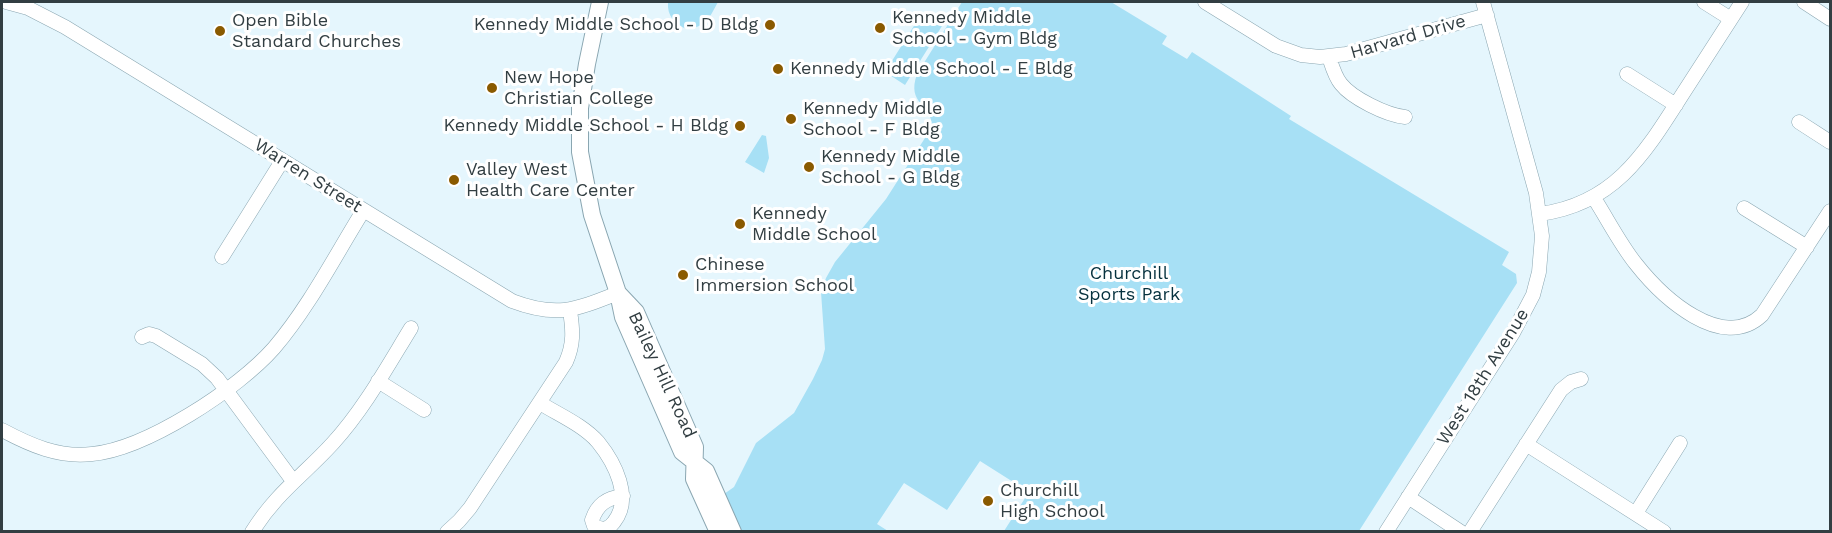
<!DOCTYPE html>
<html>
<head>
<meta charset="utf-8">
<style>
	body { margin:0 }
	#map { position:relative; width:1832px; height:533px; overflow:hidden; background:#e5f6fd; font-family:"Work Sans",sans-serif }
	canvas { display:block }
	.frame { position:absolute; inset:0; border:3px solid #323e42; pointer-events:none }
</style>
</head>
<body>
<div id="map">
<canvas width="1832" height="533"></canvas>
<div class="frame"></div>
</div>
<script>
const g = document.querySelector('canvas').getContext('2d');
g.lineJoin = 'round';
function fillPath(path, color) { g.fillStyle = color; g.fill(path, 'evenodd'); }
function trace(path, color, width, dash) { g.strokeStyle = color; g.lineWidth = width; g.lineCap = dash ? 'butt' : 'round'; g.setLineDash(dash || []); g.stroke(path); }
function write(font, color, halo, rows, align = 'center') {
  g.font = font + ' "Work Sans",sans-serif'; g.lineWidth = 6; g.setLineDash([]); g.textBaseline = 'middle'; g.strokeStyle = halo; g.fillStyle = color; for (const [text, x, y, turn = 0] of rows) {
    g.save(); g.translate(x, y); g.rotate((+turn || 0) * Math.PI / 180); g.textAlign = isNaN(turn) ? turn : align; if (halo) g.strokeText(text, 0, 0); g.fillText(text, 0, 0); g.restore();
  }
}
const green = new Path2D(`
	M668,2H718C709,18 707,27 686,29C674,23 667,16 668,2Z
	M962,2H1111L1167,36L1162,44L1187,59L1192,52L1291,116L1289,119L1509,252L1502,265L1516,274L1517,283L1359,531H1004L1029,492L980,461L947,510L904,483L877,524L888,531H740L724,494L734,487L756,443L794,413L813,379L822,360L825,349L821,292L826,278L835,262L886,199L932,127C932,103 906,105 917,74Z
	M922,13L942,26L905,85L885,72Z
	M762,135L766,136L769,158L764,173L745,162Z`);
const minor = new Path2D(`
	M6,2L28,8L65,27L512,301C557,318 575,310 618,293
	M1205,2L1276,46L1301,55L1320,57L1346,54L1487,15
	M1704,2L1731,19
	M1804,2L1830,19
	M1329,57C1332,66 1335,77 1341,84C1352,98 1386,115 1405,117
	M1627,74L1676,105
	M1799,122L1830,142
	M1594,198C1608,220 1620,244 1636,264C1662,297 1722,353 1762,315L1830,211
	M1744,208L1807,247
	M1540,214C1615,204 1645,153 1682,95C1702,64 1722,33 1742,2
	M222,257L282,161
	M142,337L149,334L156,336L202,364L217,378L293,481
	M378,381L424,410
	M540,403C559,415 583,425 598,442C615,463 633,498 614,522C608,530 603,530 594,526L592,520C597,505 606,498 623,496
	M2,430C30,445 59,458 92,454C146,449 238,389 274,348C309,307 335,256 363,211
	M1526,444L1664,532
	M1408,497L1461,532
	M1636,513L1680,443
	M252,532C276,493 304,475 333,443C364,409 387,367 411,328
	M447,532L459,521L470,508L566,362C574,344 573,330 570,311
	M1386,532L1513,333L1533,295L1539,272L1542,236L1536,193L1483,2
	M1470,532L1561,390L1571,382L1581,379`);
const major = new Path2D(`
	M600,2L587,64L580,108V152L592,215L618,293L623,317L682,452L706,471L733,532
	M618,293L636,312L695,447L694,479L718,532`);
const markers = [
	[770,25,6,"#8a5a00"],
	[880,28,6,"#8a5a00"],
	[220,31,6,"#8a5a00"],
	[778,69,6,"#8a5a00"],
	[492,88,6,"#8a5a00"],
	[791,119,6,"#8a5a00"],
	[740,126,6,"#8a5a00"],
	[809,167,6,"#8a5a00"],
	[454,180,6,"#8a5a00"],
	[740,224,6,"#8a5a00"],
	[683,275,6,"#8a5a00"],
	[988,501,6,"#8a5a00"]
];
const poiNames = [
	["Kennedy Middle",892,18],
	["School - Gym Bldg",892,39],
	["Open Bible",232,21],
	["Standard Churches",232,42],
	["Kennedy Middle School - D Bldg",758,25,"right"],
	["Kennedy Middle School - E Bldg",790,69],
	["New Hope",504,78],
	["Christian College",504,99],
	["Kennedy Middle",803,109],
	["School - F Bldg",803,130],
	["Kennedy Middle School - H Bldg",728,126,"right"],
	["Kennedy Middle",821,157],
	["School - G Bldg",821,178],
	["Valley West",466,170],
	["Health Care Center",466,191],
	["Kennedy",752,214],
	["Middle School",752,235],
	["Chinese",695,265],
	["Immersion School",695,286],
	["Churchill",1000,491],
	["High School",1000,512]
];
const streetNames = [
	["Harvard Drive",1408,37,-16],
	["Warren Street",308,176,32],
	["Bailey Hill Road",662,375,65],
	["West 18th Avenue",1483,377,-58]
];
const parkNames = [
	["Churchill",1129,274],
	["Sports Park",1129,295]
];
fillPath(green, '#a7e0f5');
trace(minor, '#8aa6b1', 15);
trace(major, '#8aa6b1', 18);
trace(minor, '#fff', 14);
trace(major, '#fff', 16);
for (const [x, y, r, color] of markers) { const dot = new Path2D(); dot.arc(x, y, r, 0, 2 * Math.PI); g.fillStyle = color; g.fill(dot); trace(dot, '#fff', 2); }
write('18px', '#323e42', '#fff', poiNames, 'left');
write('18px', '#323e42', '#fff', streetNames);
write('18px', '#06313e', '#fff', parkNames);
</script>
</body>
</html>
